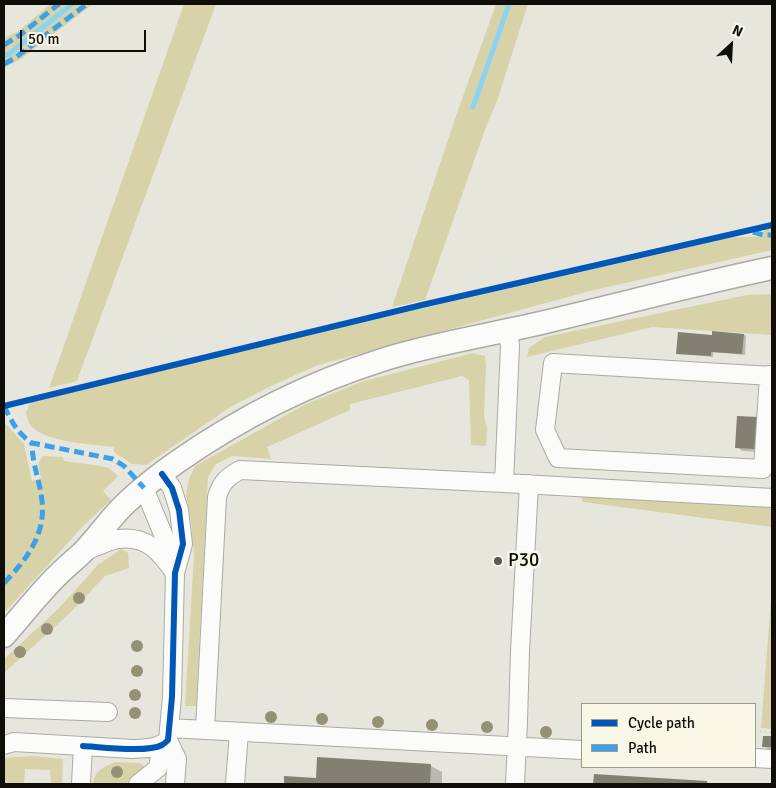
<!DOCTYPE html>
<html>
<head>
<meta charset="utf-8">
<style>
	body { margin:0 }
	#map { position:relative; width:776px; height:788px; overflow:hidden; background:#e7e6dd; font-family:Signika,sans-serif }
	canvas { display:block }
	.frame { position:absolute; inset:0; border:5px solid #0f0e09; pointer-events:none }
	.legend { position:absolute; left:581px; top:703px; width:175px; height:65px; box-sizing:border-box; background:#f9f7e6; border:1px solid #9b9a8e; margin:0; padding:6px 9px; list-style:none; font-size:15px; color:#0f0e09 }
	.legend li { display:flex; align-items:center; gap:10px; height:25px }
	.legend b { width:25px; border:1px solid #9b9a8e }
	.north { position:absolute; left:706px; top:20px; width:50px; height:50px; -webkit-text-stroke:4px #f9f7e6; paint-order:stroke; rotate:25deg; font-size:14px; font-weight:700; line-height:20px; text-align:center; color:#0f0e09 }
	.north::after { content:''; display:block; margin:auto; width:18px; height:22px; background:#0f0e09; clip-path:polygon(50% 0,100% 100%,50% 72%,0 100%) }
	.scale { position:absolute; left:20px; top:30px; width:126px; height:22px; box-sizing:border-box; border:2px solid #0f0e09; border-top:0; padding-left:6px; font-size:15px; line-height:18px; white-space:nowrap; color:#0f0e09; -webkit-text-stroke:4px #f9f7e6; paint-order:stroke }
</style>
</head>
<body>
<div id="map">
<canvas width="776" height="788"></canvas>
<div class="frame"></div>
<ul class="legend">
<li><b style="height:6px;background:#0057b8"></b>Cycle path</li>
<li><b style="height:6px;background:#3da1e9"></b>Path</li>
</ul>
<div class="north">N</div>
<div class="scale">50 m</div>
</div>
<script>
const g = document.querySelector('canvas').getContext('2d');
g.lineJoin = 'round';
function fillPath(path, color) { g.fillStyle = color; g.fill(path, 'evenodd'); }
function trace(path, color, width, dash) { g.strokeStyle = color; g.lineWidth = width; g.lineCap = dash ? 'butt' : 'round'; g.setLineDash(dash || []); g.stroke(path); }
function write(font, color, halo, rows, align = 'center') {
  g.font = font + ' Signika,sans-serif'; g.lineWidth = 5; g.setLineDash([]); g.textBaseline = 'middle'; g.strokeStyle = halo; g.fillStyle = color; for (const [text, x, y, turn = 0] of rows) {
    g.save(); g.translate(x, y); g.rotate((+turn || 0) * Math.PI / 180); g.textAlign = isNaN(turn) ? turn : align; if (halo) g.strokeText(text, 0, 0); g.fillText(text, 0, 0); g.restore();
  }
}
const green = new Path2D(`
	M51,4H93L21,59L4,68V38L17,32Z
	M184,4H216L77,381L49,388Z
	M496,4H528L497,101L486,127L425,300L392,307L456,116Z
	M772,228V250L590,291L318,365L273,385L232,406L146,465L132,464L114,452V447C91,444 49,443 32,427C28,423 27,417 26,412L30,403L262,346L459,300L733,237H762L764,230Z
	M772,294V335L652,327L527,357L529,348L545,337L747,295Z
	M473,353L485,356L486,368L484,416L487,428L486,446L471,445L469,380L462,376L350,404V410L267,447L271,459L232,456L216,464L208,477L196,706H185L194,556L191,521L186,495L189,479L195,466L304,405L364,381Z
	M4,422L24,444L32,481L41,478L38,464L43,456L63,457L64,461L101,466L109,468L118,476L103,491L111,500L83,526L4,613Z
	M580,494L772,506V527L583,502Z
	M121,549L128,553L129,568L105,576L71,612L4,673V659L59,608L98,565Z
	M772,587V729L761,728Z
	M34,756L63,759L62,784H51L50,770L25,769L24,784L4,783V758Z
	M116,762L140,763L145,767L126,784H93C95,770 103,767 116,762Z`);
const shadow = new Path2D(`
	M744,335L746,336L745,355L713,352V357L680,354L677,353L713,336Z
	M738,417L762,452L742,451L737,447Z
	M764,737H772V751L763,746Z
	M431,766L442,772V784H285L286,778L318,780Z
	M595,775L707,782L711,784H594Z`);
const stream = new Path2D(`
	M4,56L9,54L72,4
	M473,107L509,4`);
const building = new Path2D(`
	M712,331L744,334L742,354L711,352V356L676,354L678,332L712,335Z
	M737,416L758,417L756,449L735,448Z
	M763,736H772V747H762Z
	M317,757L431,764L430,784H284V776L316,778Z
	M594,774L707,781V784H593Z`);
const path = new Path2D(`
	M755,731L772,732`);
const minor = new Path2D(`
	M769,375L763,469L558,458L545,430L553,363L772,376
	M162,474L172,488L179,510L183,544L175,573L172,697L168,740L177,759L175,784
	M504,483L510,346L508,331
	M144,488L165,539L172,563
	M85,551C93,548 110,540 118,539C147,535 160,552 175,573
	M4,708L108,712
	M169,728L582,750
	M205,729L217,497C221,483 227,477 240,470L504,483L772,498
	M4,745L14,742L133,749C146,748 158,749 168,740
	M755,758L772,759
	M81,784L83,746
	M138,784L158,768L162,745
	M235,784L239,732
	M515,784L518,722L520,651L529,484`);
const major = new Path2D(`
	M4,636C19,619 34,600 50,583C60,572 71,563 82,553C98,537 110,518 126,503C142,488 160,474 177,462C240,418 309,383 382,360C435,343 491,335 545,322C621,304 696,284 772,268`);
const quiet = new Path2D(`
	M4,45L20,35L59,4
	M4,64L15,58L87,4
	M753,232L763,235H772
	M4,406C12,422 17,433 32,443L113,459L124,466L144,488
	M4,583C26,560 46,535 42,501C40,481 32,464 32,443`);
const cycleway = new Path2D(`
	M4,406L422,305L772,225
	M83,746C101,747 147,753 162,745C164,744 166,742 168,740L172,697L175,573L183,544L179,510L172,488L162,474`);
const trees = [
	[79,598],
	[47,629],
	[137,646],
	[20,652],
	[137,671],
	[135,695],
	[135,713],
	[271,717],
	[322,719],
	[378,722],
	[432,725],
	[487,727],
	[546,732],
	[117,772]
];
const markers = [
	[498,561,5,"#5b5a53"]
];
const poiNames = [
	["P30",508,561]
];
fillPath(green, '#d7d2a7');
fillPath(shadow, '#0003');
trace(stream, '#88d4f2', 5);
fillPath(building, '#828071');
trace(minor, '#abaaa3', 20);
trace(major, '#abaaa3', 25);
trace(path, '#d0d0cd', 3, [1, 4]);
trace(minor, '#fbfbfa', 18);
trace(major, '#fbfbfa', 22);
trace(quiet, '#3da1e9', 5, [10, 5]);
trace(cycleway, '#0057b8', 6);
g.fillStyle = '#949177';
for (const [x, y] of trees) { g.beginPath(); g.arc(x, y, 6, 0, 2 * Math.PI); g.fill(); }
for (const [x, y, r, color] of markers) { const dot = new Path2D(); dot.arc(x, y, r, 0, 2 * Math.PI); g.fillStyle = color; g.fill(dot); trace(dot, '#f9f7e6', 2); }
write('19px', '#0f0e09', '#f9f7e6', poiNames, 'left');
</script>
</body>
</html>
